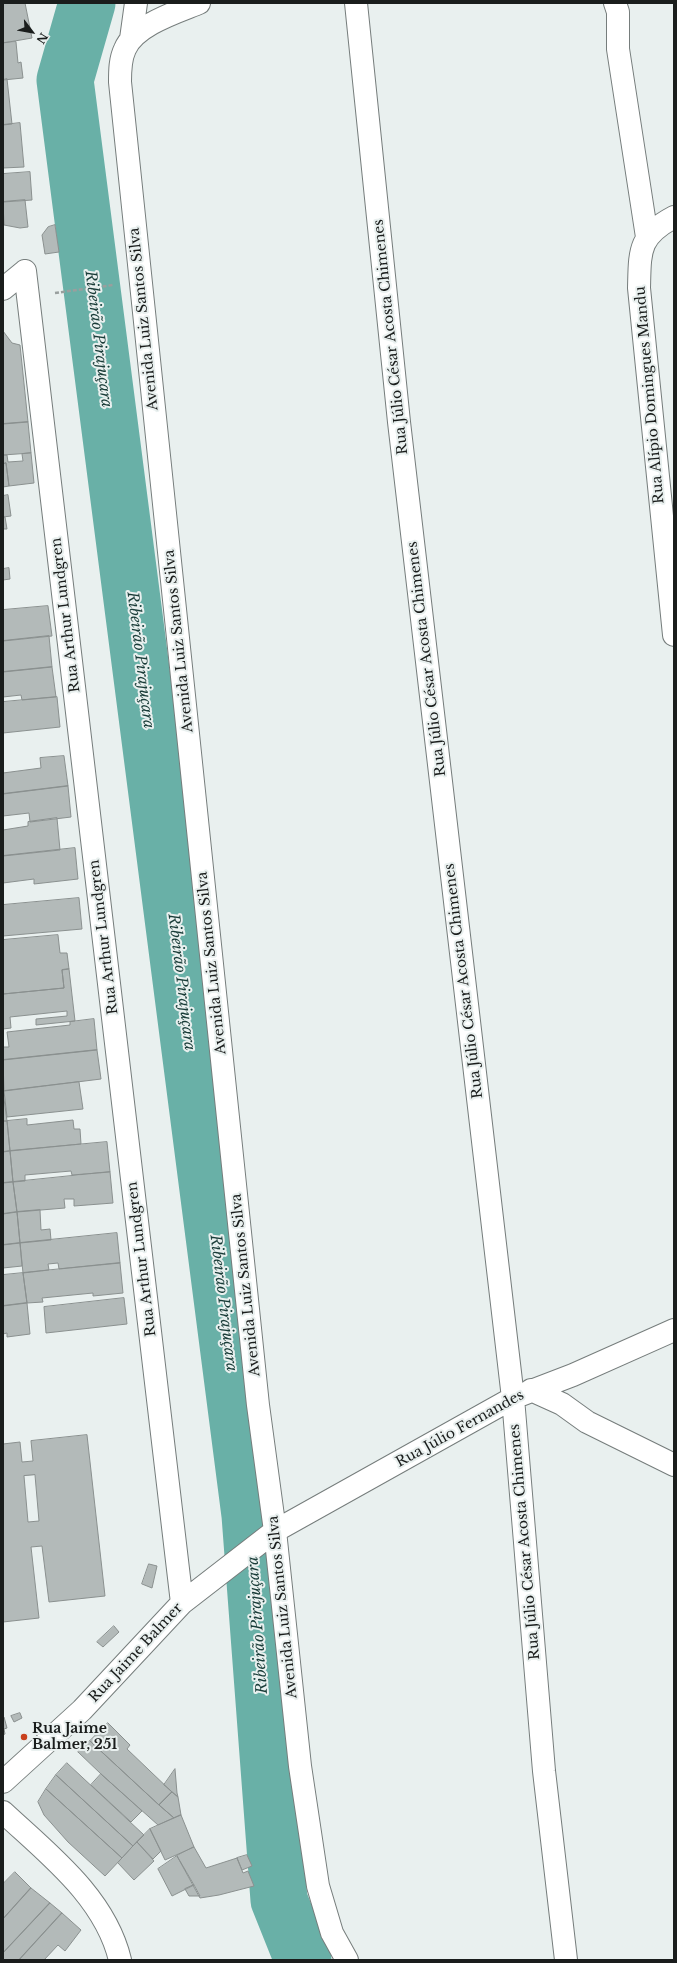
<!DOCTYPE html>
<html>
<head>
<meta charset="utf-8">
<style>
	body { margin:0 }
	#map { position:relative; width:677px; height:1963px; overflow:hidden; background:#e9f0ef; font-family:"Libre Baskerville",serif }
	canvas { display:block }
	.frame { position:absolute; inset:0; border:4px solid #1a1d1c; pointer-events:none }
	.north { position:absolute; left:12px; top:12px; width:40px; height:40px; -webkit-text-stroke:3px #e9f0ef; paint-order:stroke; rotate:122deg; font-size:11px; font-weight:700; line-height:16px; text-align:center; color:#1a1d1c }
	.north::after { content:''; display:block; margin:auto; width:14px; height:18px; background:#1a1d1c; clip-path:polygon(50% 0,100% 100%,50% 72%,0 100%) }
</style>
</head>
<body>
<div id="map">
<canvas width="677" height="1963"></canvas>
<div class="frame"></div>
<div class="north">N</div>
</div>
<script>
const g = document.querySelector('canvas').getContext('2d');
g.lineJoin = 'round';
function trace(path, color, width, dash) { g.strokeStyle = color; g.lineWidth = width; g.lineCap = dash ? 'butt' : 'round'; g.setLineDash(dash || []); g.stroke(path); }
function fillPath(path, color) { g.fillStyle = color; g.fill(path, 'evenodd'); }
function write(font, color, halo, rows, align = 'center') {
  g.font = font + ' "Libre Baskerville",serif'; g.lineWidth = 4; g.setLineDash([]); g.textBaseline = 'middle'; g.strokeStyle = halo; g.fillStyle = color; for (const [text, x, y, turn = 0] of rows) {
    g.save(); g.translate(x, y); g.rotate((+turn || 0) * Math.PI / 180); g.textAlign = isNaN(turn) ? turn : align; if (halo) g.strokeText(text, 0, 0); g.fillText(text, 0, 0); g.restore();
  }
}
const stream = new Path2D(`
	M86,3H87`);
const river = new Path2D(`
	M87,3L65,80L250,1515L279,1900L303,1960`);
const building = new Path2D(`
	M3,3H25L32,38L3,43Z
	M16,42L18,63L21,62L23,78L3,80V43Z
	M7,79L12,124L3,125V80Z
	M20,123L24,167L3,168V125Z
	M30,172L32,200L3,202V174Z
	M25,200L28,227L20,228L4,225L3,202Z
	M55,225L59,252L45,254L42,235L48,227Z
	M3,331L12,343L20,345L28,422L3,424Z
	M28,422L31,453L3,455V424Z
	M31,453L34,483L9,486L6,463L3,464V455H7L8,462L23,461L22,454Z
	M6,463L9,486L3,487V464Z
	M8,495L11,516L3,517V496Z
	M3,517H5L7,529H3Z
	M9,568L10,579L3,580V569Z
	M48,606L52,636L3,641V610Z
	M49,636L52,667L3,672V641Z
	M52,667L56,697L22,700L21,695L3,697V672Z
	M57,697L60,727L3,733V702Z
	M64,756L68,786L3,794V773L41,768L40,758Z
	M68,786L71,817L30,822L29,813L3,816V794Z
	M57,818L60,850L3,856V830L28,826V822Z
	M75,848L78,879L34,884V879L3,883V856Z
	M79,898L82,929L3,936V905Z
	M58,935L60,953H67L69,969L62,970L64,988L3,994V940Z
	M69,969L75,1021L36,1025V1019L67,1016V1011L10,1017L11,1028L3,1029V994L64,988L62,970Z
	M94,1019L97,1050L3,1060V1047H9L7,1032L70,1025V1022Z
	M97,1050L101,1079L4,1091L3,1060Z
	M79,1082L83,1109L7,1117L4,1091Z
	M3,1091L7,1121H3Z
	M27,1119V1125L73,1120L74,1129H80L81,1144L10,1151L7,1121Z
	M3,1121H7L10,1151L3,1152Z
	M107,1142L110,1172L72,1175L71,1171L25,1175V1181L13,1182L10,1151Z
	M10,1151L13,1182L3,1183V1152Z
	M110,1172L113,1203L74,1206V1199H64L65,1208L17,1212L13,1182Z
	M13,1182L17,1212L3,1214V1183Z
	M40,1210L41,1230L50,1229L51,1240L20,1243L17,1212Z
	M17,1212L20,1243L3,1245V1214Z
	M117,1233L120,1263L59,1269L58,1263L48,1264L49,1270L23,1273L20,1243Z
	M20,1243L22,1266L3,1268V1245Z
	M120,1263L123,1293L93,1296V1293L42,1298L43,1302L27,1303L23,1273Z
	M23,1273L27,1303L3,1306V1275Z
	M124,1298L127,1324L46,1333L44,1307Z
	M27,1303L30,1334L7,1337V1333L3,1334V1306Z
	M87,1435L105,1596L49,1602L42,1546L31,1547L39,1618L3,1622V1444L20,1442L22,1462L33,1461L31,1441ZM35,1475L39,1521L28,1522L24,1476Z
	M149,1564L157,1566L152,1588L142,1584Z
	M114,1626L119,1632L103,1647L97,1642Z
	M20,1713L22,1718L14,1722L11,1716Z
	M3,1717H4L7,1728L4,1729L5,1734L3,1735Z
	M108,1723L130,1745L127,1749L172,1792L159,1805L90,1741Z
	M90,1741L159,1805L174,1818L158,1825L101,1774L78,1752Z
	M67,1763L144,1835L133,1846L56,1775Z
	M175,1769L177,1793L178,1797L164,1785Z
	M101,1774L142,1811L131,1822L91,1785Z
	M56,1775L133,1846L122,1858L46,1789Z
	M46,1789L122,1858L105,1876L68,1842L44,1815L38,1802Z
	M172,1792L178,1797L181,1815L174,1818L159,1805Z
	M181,1815L194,1847L165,1860L150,1829Z
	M150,1829L161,1851L153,1859L137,1842Z
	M137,1842L154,1861L134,1880L118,1863Z
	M194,1847L206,1868L237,1858L243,1873L248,1871L254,1886L219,1895L200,1898L177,1856Z
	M247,1855L252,1866L242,1870L237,1858Z
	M177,1856L194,1885L172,1896L158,1869Z
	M15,1872L31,1888L3,1919V1884Z
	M194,1885L200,1896H189L185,1889Z
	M31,1888L50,1903L3,1953V1919Z
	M50,1903L62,1913L19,1960H3V1953Z
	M62,1913L81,1930L65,1951L58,1945L44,1960H19Z`);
const path = new Path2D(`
	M55,293L113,285`);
const minor = new Path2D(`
	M199,3C177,12 135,25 125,49C120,59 120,71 120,82L258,1405L275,1531L300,1766L318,1886L332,1933L347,1960
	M356,3L399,422L513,1398L544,1771L566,1960
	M615,3L618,12V49L647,237
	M131,39L136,3
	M674,217C638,236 640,251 639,288L674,635
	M25,271L182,1603
	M3,289L25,271
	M531,1390L562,1404L587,1422L674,1465
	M3,1782L82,1710L182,1603L275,1531L513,1398L573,1375L674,1330
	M3,1812C48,1854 105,1897 120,1960`);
const markers = [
	[24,1737,4,"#c9401c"]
];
const streetNames = [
	["Avenida Luiz Santos Silva",144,319,-96],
	["Rua Júlio César Acosta Chimenes",391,337,-96],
	["Rua Alípio Domingues Mandu",650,395,-95],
	["Rua Arthur Lundgren",66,615,-97],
	["Avenida Luiz Santos Silva",179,641,-96],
	["Rua Júlio César Acosta Chimenes",427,659,-97],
	["Rua Arthur Lundgren",104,937,-97],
	["Avenida Luiz Santos Silva",212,963,-96],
	["Rua Júlio César Acosta Chimenes",464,981,-97],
	["Rua Arthur Lundgren",142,1259,-97],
	["Avenida Luiz Santos Silva",246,1285,-96],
	["Rua Júlio Fernandes",460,1429,-29],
	["Rua Júlio César Acosta Chimenes",525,1542,-95],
	["Avenida Luiz Santos Silva",283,1607,-96],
	["Rua Jaime Balmer",136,1653,-47]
];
const poiNames = [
	["Rua Jaime",32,1729],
	["Balmer, 251",32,1745]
];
const waterNames = [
	["Ribeirão Pirajuçara",98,339,83],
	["Ribeirão Pirajuçara",140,660,83],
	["Ribeirão Pirajuçara",181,982,83],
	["Ribeirão Pirajuçara",223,1303,83],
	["Ribeirão Pirajuçara",258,1625,-94]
];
trace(stream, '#51847d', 9);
trace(river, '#69b0a7', 57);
fillPath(building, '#b3bab9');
trace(building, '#8a908f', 1);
trace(minor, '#767d7c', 24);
trace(path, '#999f9e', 2.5, [4, 2]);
trace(minor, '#fff', 22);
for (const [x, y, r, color] of markers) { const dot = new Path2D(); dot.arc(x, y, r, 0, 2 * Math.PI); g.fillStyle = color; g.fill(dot); trace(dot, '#e9f0ef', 1.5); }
write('14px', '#1a1d1c', '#e9f0ef', streetNames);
write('bold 14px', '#1a1d1c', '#e9f0ef', poiNames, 'left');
write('italic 15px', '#193c38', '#e9f0ef', waterNames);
</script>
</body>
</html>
